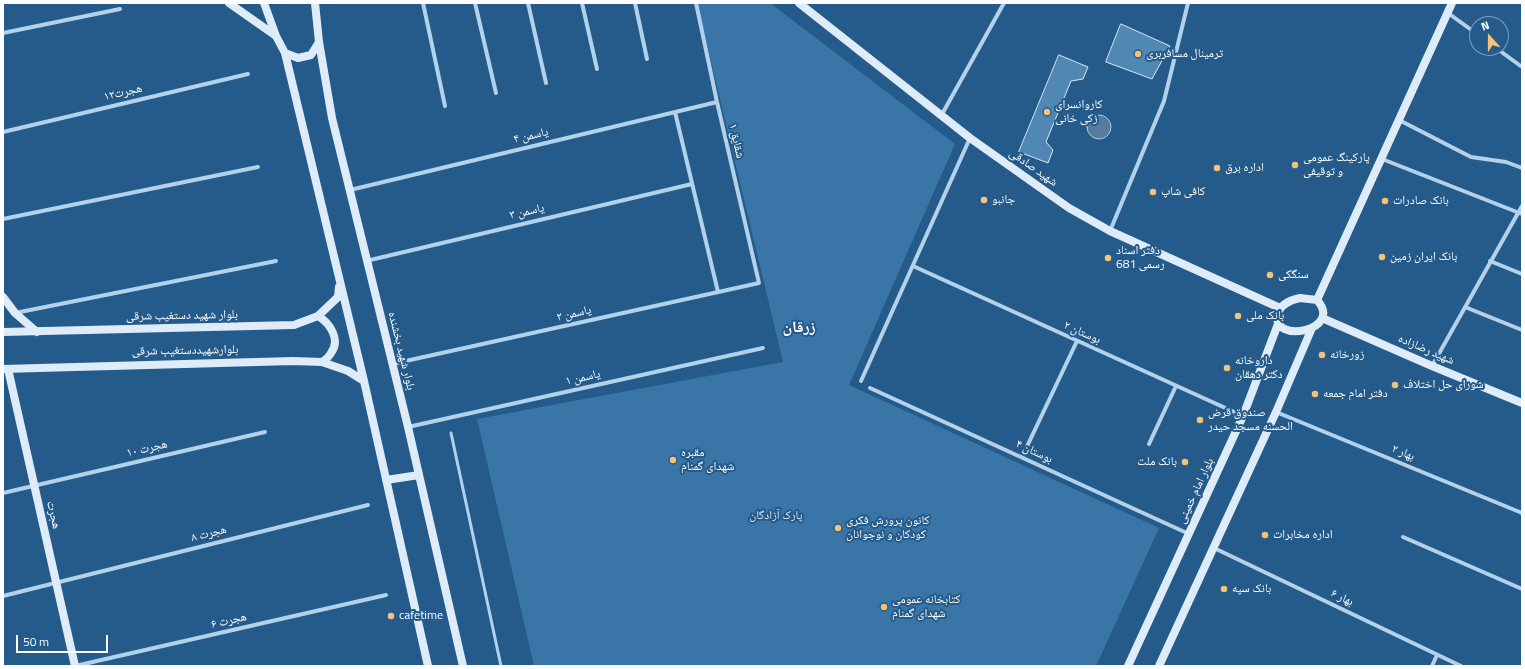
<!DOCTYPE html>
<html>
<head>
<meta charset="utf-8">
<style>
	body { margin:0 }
	#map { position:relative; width:1525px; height:669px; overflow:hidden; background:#255b8a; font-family:"Titillium Web",sans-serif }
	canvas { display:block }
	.frame { position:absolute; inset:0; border:4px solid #fff; pointer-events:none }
	.north { position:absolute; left:1469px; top:16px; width:40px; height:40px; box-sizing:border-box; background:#255b8a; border:1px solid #7c9db9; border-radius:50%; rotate:339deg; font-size:11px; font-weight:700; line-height:16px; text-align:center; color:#fff }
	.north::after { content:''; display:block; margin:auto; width:14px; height:18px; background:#f4c377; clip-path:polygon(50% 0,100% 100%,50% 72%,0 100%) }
	.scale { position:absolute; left:16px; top:635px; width:92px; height:18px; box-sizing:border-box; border:2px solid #fff; border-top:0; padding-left:5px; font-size:12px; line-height:14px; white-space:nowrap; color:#fff; -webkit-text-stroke:3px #255b8a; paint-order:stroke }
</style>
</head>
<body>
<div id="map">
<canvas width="1525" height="669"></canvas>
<div class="frame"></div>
<div class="north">N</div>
<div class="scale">50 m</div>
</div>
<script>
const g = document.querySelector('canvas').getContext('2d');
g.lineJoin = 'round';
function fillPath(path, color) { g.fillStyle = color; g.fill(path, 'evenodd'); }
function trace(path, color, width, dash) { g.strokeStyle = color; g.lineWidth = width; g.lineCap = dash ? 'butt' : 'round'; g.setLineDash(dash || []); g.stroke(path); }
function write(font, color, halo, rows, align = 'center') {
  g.font = font + ' "Titillium Web","Noto Naskh Arabic",sans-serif'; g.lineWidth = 4; g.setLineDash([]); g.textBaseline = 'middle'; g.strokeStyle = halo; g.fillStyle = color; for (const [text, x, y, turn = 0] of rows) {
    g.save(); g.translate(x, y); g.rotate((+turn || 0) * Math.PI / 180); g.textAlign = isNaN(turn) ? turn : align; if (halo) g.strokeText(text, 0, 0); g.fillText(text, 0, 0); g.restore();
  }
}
const green = new Path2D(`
	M697,3H770L955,144L849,385L1159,528L1096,666H534L477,419L783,362Z`);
const water = new Path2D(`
	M1087 127a12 12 0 1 1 24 0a12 12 0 1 1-24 0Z`);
const building = new Path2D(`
	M1121,24L1170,46L1152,79L1106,62Z
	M1059,55L1088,67L1083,79L1071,81L1046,142L1053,150L1048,163L1019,152Z`);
const lane = new Path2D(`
	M451,433L501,666`);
const street = new Path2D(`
	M423,3L445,106
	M475,3L496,93
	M528,3L546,83
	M582,3L597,69
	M635,3L647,59
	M1448,13L1477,34
	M3,33L120,9
	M1496,48L1522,67
	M675,112L718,292
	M941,116L1004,3
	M1399,120L1471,157L1506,162L1522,168
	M3,132L248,74
	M1382,159L1522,214
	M350,190L717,102
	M3,219L258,167
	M1110,231L1164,101L1188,3
	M366,261L692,184
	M1490,261L1522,274
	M913,266L1243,416
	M1465,307L1522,330
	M15,313L276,261
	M392,364L759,283L717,102L696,3
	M1432,366L1522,206
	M861,381L970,138
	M870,388L1189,534
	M1276,412L1522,513
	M408,427L763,348
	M1149,444L1176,386
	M1022,457L1077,341
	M3,493L265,432
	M1403,537L1522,589
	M1214,548L1461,666
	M3,596L368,505
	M75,666L386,595
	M1432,666L1437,655`);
const secondary = new Path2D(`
	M229,3L276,36
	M264,3L276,36L285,53L298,58L311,55L319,42L315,3
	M799,3L970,138L1069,208L1110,231L1280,308
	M319,42L332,118L408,427L463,666
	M285,53L364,381L428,666
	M3,297L15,313L37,332
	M1300,298L1317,300C1345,331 1269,345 1278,313C1281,304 1291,300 1300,298Z
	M1317,300L1452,3
	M318,316C330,323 341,340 331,353C329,357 325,360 322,362
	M1322,318L1432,366L1522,403
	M3,332L294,325L318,316L338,297L339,287
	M3,369L293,361L322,362L348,371L364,381
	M8,369L75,666
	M386,480L419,475
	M1128,666L1243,416L1278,324
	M1159,666L1276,412L1312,328`);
const markers = [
	[1138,54,4,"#f4c377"],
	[1047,112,4,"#f4c377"],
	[1295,165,4,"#f4c377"],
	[1217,168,4,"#f4c377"],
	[1153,192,4,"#f4c377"],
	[984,200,4,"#f4c377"],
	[1385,201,4,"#f4c377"],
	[1382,257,4,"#f4c377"],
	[1108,258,4,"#f4c377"],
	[1270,275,4,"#f4c377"],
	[1238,316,4,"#f4c377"],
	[1322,355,4,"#f4c377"],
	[1227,368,4,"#f4c377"],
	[1395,385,4,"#f4c377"],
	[1315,394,4,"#f4c377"],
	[1200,420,4,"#f4c377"],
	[673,460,4,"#f4c377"],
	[1185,462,4,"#f4c377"],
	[838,528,4,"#f4c377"],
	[1265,535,4,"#f4c377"],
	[1224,589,4,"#f4c377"],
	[884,607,4,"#f4c377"],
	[391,616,4,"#f4c377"]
];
const poiNames = [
	["ترمینال مسافربری",1146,54],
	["کاروانسرای",1055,105],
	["زکی خانی",1055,119],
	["پارکینگ عمومی",1303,158],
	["و توقیفی",1303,172],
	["اداره برق",1225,168],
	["کافی شاپ",1161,192],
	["جانبو",992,200],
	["بانک صادرات",1393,201],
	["دفتر اسناد",1116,251],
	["رسمی 681",1116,265],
	["بانک ایران زمین",1390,257],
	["سنگکی",1278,275],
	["بانک ملی",1246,316],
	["زورخانه",1330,355],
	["داروخانه",1235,361],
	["دکتر دهقان",1235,375],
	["شورای حل اختلاف",1403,385],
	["دفتر امام جمعه",1323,394],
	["صندوق قرض",1208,413],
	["الحسنه مسجد حیدر",1208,427],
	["مقبره",681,453],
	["شهدای گمنام",681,467],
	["بانک ملت",1177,462,"right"],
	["کانون پرورش فکری",846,521],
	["کودکان و نوجوانان",846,535],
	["اداره مخابرات",1273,535],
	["بانک سپه",1232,589],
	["کتابخانه عمومی",892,600],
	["شهدای گمنام",892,614],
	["cafetime",399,616]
];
const streetNames = [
	["هجرت۱۲",123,93,-13],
	["یاسمن ۴",531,136,-13],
	["شقایق ۱",736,141,77],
	["شهید صادقی",1033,168,35],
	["یاسمن ۳",527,212,-13],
	["یاسمن ۲",574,314,-13],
	["بلوار شهید دستغیب شرقی",182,316,-1],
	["بوستان ۲",1082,333,24],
	["شهید رضازاده",1426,350,23],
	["بلوارشهیددستغیب شرقی",185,351,-1],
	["بلوار شهید بخشنده",401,351,76],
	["یاسمن ۱",583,378,-13],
	["هجرت ۱۰",147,449,-13],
	["بوستان ۴",1034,452,25],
	["بهار ۲",1403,453,22],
	["بلوار امام خمینی",1196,491,-65],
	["هجرت",53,515,77],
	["هجرت ۸",209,534,-14],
	["بهار ۶",1342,598,26],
	["هجرت ۶",229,621,-13]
];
const parkNames = [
	["پارک آزادگان",776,516]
];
const districtNames = [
	["زرقان",799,328]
];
fillPath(green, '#3975a7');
fillPath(water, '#567b9c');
trace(water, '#a7cdeb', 1);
fillPath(building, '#5187b3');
trace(building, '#d7e9f8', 1);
trace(lane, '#b3d1ea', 3);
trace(street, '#b3d1ea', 4);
trace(secondary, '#ddecf8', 8);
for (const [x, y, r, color] of markers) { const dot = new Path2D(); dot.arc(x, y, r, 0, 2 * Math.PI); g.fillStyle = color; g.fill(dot); trace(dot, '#255b8a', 1.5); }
write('12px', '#fff', '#255b8a', poiNames, 'left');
write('12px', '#fff', '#255b8a', streetNames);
write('12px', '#d7e9f8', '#255b8a', parkNames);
write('bold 16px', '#fff', '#255b8a', districtNames);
</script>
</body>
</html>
